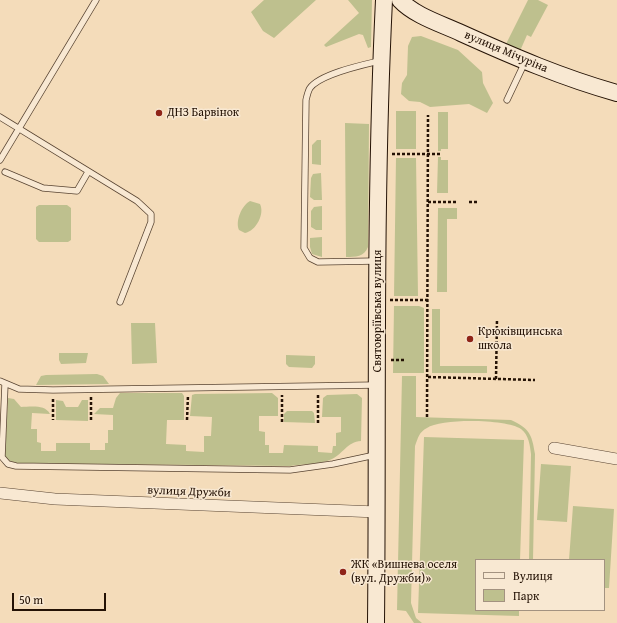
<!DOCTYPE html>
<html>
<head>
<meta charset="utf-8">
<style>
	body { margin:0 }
	#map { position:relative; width:617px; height:623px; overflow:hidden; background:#f4dcba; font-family:"Gentium Book Plus",serif }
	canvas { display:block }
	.legend { position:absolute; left:475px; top:559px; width:130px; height:52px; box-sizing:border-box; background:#f8e8d2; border:1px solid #a39280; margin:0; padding:5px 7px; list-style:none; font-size:12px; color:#241205 }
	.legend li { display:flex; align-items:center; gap:8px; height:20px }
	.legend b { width:20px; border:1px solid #a39280 }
	.scale { position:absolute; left:12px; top:593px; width:94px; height:18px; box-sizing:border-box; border:2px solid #241205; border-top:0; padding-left:5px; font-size:12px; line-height:14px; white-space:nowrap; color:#241205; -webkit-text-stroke:3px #f8e8d2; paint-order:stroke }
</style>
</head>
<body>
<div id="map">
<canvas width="617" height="623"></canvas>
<ul class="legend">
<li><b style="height:5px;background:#f8e8d2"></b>Вулиця</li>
<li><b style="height:11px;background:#bec08e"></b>Парк</li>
</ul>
<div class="scale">50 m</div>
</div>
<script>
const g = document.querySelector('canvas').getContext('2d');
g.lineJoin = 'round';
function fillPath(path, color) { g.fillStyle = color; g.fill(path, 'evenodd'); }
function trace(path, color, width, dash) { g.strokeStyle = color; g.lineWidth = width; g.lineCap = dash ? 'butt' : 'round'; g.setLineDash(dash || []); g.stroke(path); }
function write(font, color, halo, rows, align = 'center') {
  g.font = font + ' "Gentium Book Plus",serif'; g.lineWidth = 3; g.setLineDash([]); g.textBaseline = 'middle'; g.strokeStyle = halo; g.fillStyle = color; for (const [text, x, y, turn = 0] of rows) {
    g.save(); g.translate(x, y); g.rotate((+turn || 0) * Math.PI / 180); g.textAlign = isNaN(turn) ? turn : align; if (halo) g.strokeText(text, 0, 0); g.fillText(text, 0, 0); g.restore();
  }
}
const green = new Path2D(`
	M264,0H316L274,38L263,31L251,12Z
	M348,0H372L371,47L368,48L363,35L359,34L326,47L324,45L359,13Z
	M528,0H538L548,5L531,37L527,35L520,51L506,44Z
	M421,36L458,50L482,72L483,83L493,103L487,113L469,104L430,107L420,102L409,101L401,94L402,83L407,75L408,46L412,37Z
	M396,111H416V149H396Z
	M438,112H448V149H441V151H438Z
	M345,123L369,124L368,247C364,257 356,257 346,257Z
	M317,140H321V165L312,164V145Z
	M438,157H441V160H448V193H437Z
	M396,158H416L418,296H394Z
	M321,173L322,200H314L310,197L311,178L313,174Z
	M250,201L260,204C265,214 256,231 245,233L239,230C235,221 242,205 250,201Z
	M39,205H67L71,208V240L68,242H39L36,239V207Z
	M322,206V230H316L311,227V211L314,207Z
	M438,208H457V219H447V292H437Z
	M322,237V257L312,254L310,247V238Z
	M394,306H419L424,308V373H393Z
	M432,309H440V366H487V373H432Z
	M131,323H155L157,363L132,364Z
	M59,353H88L86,363L61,364L59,360Z
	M286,355L315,356V364L312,368L289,367L286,364Z
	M97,374L103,376L109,384L36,385L41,376L46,375Z
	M402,376H416V417L511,420C529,428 532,434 535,454L533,560H529L531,454C530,446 529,435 521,429C507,419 441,418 427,428C419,432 418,438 415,446L411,603L416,618L422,623H414L406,611L397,610Z
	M120,393H182L184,396V420H167L166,444L186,445V451L204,452V436H211L212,417L190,416L192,395L195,394L272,393L278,398V416H259V431L265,432V445H269V453H283L284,445L318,446V452L332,453L333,446H336V433L341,432V417H322L323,398L327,395L357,394L362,398L361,441C347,442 343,454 332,459C322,464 302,464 290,466L17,463L10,461L5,456L8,398L14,399L21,407C30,407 45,404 50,414L32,413L31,429H37V442L41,443V451H56V443H90V450H105V443H108V430H113V415L94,414L100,408H113L116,398Z
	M56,400L63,401L66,407H78L82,400H88V421L56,420Z
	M287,411H312L314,413L315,423L284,422V414Z
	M424,437L524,440L520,560H476V610H519V616L418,613Z
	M541,464L571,466L567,522L537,520Z
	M573,506L614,509L609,588H604V560H569Z`);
const path = new Path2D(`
	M392,154H441
	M428,202H457
	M469,202H478
	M390,300H428
	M391,360H406
	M428,377L535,380
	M496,379L497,319
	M91,397V421
	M53,399V420
	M427,417L428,115
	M187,420L188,395
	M282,422V395
	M318,423V393`);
const lane = new Path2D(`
	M507,100L525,62
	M0,117L137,201L151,214V222L120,302
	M0,160L96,0
	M5,172L43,188L77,191L88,172
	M375,261L318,262L310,258L304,248L306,100C307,96 308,91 310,88C320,74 362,65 379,61
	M0,381L19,389L53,390L376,385
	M5,384L2,457L8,464L16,466L290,470L333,464L375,455`);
const street = new Path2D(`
	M554,448L617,459
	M0,493L55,499L377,512`);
const secondary = new Path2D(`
	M400,0C415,16 442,24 461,33C512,56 563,78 617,93
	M376,623C378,415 374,207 384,0`);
const markers = [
	[159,113,4,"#8f2418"],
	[470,339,4,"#8f2418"],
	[343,572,4,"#8f2418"]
];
const streetNames = [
	["вулиця Мічуріна",506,52,23],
	["Святоюріївська вулиця",378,311,-90],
	["вулиця Дружби",189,492,2]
];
const poiNames = [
	["ДНЗ Барвінок",167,113],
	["Крюківщинська",478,332],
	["школа",478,346],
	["ЖК «Вишнева оселя",351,565],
	["(вул. Дружби)»",351,579]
];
fillPath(green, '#bec08e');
trace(lane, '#584432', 7);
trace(street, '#584432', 12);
trace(secondary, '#241205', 18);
trace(path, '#241205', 2.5, [3, 2]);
trace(lane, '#f8e8d2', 5.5);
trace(street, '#f8e8d2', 11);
trace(secondary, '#f8e8d2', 16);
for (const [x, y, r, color] of markers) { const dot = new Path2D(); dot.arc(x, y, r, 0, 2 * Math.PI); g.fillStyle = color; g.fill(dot); trace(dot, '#f8e8d2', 1.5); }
write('12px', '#241205', '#f8e8d2', streetNames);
write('12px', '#241205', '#f8e8d2', poiNames, 'left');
</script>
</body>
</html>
